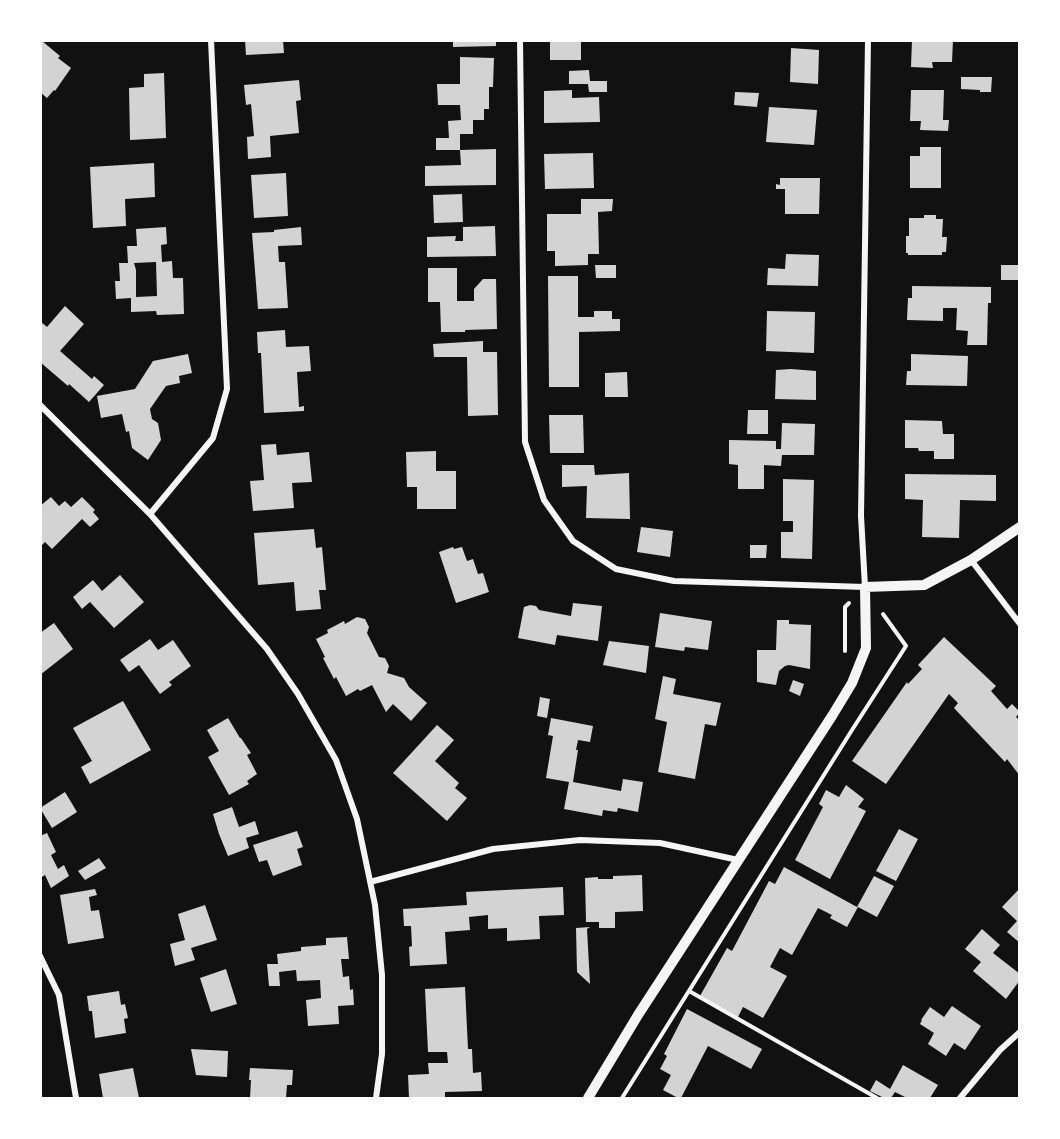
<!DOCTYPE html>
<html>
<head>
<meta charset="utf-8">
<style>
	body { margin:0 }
	#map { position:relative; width:1060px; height:1139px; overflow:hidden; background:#111; font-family:"Roboto Condensed",sans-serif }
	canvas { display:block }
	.frame { position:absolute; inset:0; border:42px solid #fff; pointer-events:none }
</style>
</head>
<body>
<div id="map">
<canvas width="1060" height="1139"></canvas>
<div class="frame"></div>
</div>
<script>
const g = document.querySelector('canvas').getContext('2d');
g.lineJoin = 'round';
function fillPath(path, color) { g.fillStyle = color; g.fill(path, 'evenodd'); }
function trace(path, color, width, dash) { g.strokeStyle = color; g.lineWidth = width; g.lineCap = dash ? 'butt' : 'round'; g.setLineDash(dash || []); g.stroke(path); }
const building = new Path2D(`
	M245,40H283L284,53L246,55Z
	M453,40H496V46L453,47Z
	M550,40H581V60H550Z
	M912,40H953L952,62H932L933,68L911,67Z
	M42,41L60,56L58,58L71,68L55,91L54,90L47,98L40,92V42Z
	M791,48L819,50L818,84L790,82Z
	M460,57L494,58L493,87H489V109H484V120H473V134H460V150H436V138H449L448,121L461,120L460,105H438L437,84H460Z
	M589,70L590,81H607V92H589L588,84H569V71Z
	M164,73L166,138L130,140L129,88L144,87V74Z
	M961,77H992L991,92H980V90L961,89Z
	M299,80L301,100L296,101L299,133L270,136L271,157L248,159L247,137L254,136L251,104L246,105L244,85Z
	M572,90V98L599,97L600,122L544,123V91Z
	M911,90H944L943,120H949L948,131L920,130L921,121H910Z
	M735,92L759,93L757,107L734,105Z
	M769,107L817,110L814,145L766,142Z
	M920,147H941V188H910V156H920Z
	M496,149V185L425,186V166L461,165L460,150Z
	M593,153L594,188L545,189L544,154Z
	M154,163L155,197L125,199L126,226L93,228L90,167Z
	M286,173L288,216L254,218L251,175Z
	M780,178H820L819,214H785V189H776V184L780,185Z
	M462,194L463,222L434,223L433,195Z
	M581,199H613L612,211L598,212L599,254H588V265L555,266V251H547V214H581Z
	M924,215H936V219H943L942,237H947L946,252H942V255H908V253H906V236H909V218H924Z
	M495,226L496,256L427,257V237L456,236L455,241H463V227Z
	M166,227L167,244L161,245L162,262L172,261L173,278H183L184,314L157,315L156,311L131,312V298L116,299L115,281H120L119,263H128L127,246H137L136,229ZM156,262L157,296L136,297V270L134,263Z
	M301,227L302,245L278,246L279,262H285L288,308L258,309L252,233L274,232V230Z
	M786,254L819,255L818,286L767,285L768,268L785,269Z
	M595,265H616V278H596Z
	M1001,265H1020V280H1001Z
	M428,268H457V301H474V289L483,279H496L497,329L465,330V332H441L440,302H428Z
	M548,276H578V317H594V311H612V319H620V331L579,332V387H549Z
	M912,286L991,287V303H988L987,345H967L968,331L956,330L957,308H943V321L907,320L908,298H912Z
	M65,306L84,324L60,351L92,379L94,376L104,385L89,402L69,384L68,386L40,362V321L47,327Z
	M767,311L815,312L814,353L766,351Z
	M285,330L286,347L309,346L311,371L297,372L299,407L304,406V411L264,413L261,353H258L257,332Z
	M483,341V352H497L498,415L468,416L467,357H434L433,344Z
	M188,354L192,373L179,376L180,383L166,386L150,409L152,419L158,423L161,440L148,460L132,448L129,431L126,432L122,414L101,418L97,396L135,389L153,361Z
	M911,354L968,356L967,386L906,385L907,371H911Z
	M791,369L816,371V400L775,399L776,370Z
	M627,372L628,397H605V373Z
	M748,410H768V434H747Z
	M549,415H583L584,453H550Z
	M905,420L942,421L943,434H954V459H934V451H919L918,448H905Z
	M782,423L815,424L814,455H782L781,466L764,465V489H738V465L729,464V440L776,441V449H781Z
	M276,444L277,455L309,452L312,482L292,483L294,508L253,511L250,481L264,480L261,445Z
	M436,451V471H456V509H417V487H407L406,452Z
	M562,465H594L595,475L629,473L630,519L586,518L587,486L562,487Z
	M905,474L996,475V501L960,500L959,538L922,537L923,500L905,499Z
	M783,479L814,480L812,559L781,558V532H793V521H783Z
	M51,497L59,506L65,501L71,507L82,497L95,510L93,512L99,519L90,527L82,519L52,549L45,542L40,547V506Z
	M641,527L673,531L670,557L637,552Z
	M314,529L316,548L322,547L326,590H319L321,609L296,611L294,582L258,585L254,533Z
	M750,545H767L766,558H750Z
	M453,547L454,549L462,547L467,561L473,559L478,574L483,573L489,592L456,603L439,552Z
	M120,575L144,602L114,628L90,602L82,609L73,597L93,580L102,591Z
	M573,603L602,606L598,641L557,635L555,645L518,638L524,607L530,605L536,606L539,610L571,616Z
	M660,613L712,621L708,650L685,647L684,651L655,647Z
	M357,617L365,619L369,627L367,633L379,657L385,658L389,666L387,673L404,678L409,687L427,703L411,721L393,704L386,712L372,685L360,691L358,689L346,696L336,677L334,679L323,658L325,657L316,639L328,633L327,630L344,621L345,624Z
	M777,620H789V624L811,625L810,669L789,665L785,666L779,671L776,685L757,682V650H776Z
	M54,623L73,649L40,675V633Z
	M944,637L996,686L991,691L1007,709L1012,704L1020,712L1016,717L1020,721V776L1007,759L1005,762L954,708L958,703L949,694L886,784L852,761L907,682L908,684L922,669L918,665Z
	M150,639L158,650L173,640L191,666L169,682L172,685L160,694L139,665L129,672L120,660Z
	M609,641L649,646L646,673L603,665Z
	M663,676L676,679L673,694L721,703L716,726L705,724L695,779L658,772L667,722L655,719Z
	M793,680L804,684L800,696L789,691Z
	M540,697L550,699L547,718L537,716Z
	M123,701L151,750L90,784L81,767L92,761L73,728Z
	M228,718L240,738H241L251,753L247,755L257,774L247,781L249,784L229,795L208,757L219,751L207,730Z
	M551,718L593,726L590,742L578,740L576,750H578L573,782L621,791L623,779L643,782L638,812L618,808L617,812L603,810L602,816L564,809L569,782L546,778L553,736L548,735Z
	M437,725L454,740L435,761L459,783L455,788L467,798L447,821L393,773Z
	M846,785L864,799L858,807L866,811L830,879L795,860L823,807L819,804L826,790L839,797Z
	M65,792L77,812L52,828L40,808Z
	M232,807L239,827L255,821L259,834L246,838L249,848L228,856L219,834L213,814Z
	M899,829L918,839L896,881L876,871Z
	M297,831L303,847L297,849L302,865L273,876L267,860L259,862L253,845Z
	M47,833L56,852L51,855L58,869L64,865L69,876L51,888L45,875L40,878V836Z
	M99,858L106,868L85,880L78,871Z
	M784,867L857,907L874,876L894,886L877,917L858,907L847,927L830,918L832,915L818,908L792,955L780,948L770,967L787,976L763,1018L743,1007L738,1017L700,996L727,948L732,951L769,881L775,884Z
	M642,875L643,911L615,912V928H599V922H586L585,878L598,877V879H613V876Z
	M563,887L564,915L539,916L540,939L507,941V928L488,929V915L469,917L470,930L445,932L447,964L410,966L409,947L412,946L411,926H404L403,909L467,905L466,892Z
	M1020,888V943L1007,932L1017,921L1002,907Z
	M95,889L97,895L89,897L91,911L99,910L104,938L68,944L60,895Z
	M205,905L217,940L191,948L195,960L175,966L170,944L185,940L178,914Z
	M590,927L587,929L590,984L577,972L576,928Z
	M982,929L1000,945L993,953L1020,974V980L1006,999L973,971L981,962L965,949Z
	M347,937L349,959H341L343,977L349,976L350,990L353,989L354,1005L338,1006L339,1024L308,1026L306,1000L321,998L320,980L297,981L296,970L279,972L280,986H269L267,964H278L277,954L301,951V947L326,945V938Z
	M226,969L237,1004L211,1012L200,978Z
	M465,987L468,1049H472L473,1073L481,1072L482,1091L445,1092V1098H409L408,1075L429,1074L428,1063H448L447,1052H428L425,989Z
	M119,991L121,1005L125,1004L128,1018L124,1019L126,1033L95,1038L92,1011H89L87,996Z
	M952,1006L981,1026L965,1050L954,1043L946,1056L928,1044L934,1033L920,1024L922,1020H921L930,1007L944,1017Z
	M687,1009L762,1049L751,1069L708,1046L681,1098H678L663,1090L671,1075L660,1069L667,1056L664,1054Z
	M191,1049L228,1051L227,1077L196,1075Z
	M903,1065L938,1085L930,1098H907L895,1092L891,1098H884L870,1091L876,1080L890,1089Z
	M133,1068L139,1098H103L99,1074Z
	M250,1068L293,1070L292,1085H287L286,1098H250L251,1080H249Z`);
const path = new Path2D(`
	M845,651V607L849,603
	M689,991L877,1098
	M622,1098L852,730L906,646L883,614`);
const minor = new Path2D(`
	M520,40L525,442L544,500L573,541L616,569L674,581L865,587L861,516L868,40
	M40,405L150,514L267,649L298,694L336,760L357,819L375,905L382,975V1054L376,1098
	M150,514L213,438L227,389L211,40
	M971,560L1020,624
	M370,882L493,849L580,840L660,843L738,860
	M40,956L59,995L76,1098
	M960,1098L1000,1050L1020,1032`);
const tertiary = new Path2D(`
	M588,1098L638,1015L832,716L852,683L866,648L865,587L924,585L971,560L1020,527`);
fillPath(building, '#d3d3d3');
trace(path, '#f5f5f5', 4);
trace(minor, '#f5f5f5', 6);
trace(tertiary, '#f5f5f5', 10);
</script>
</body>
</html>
